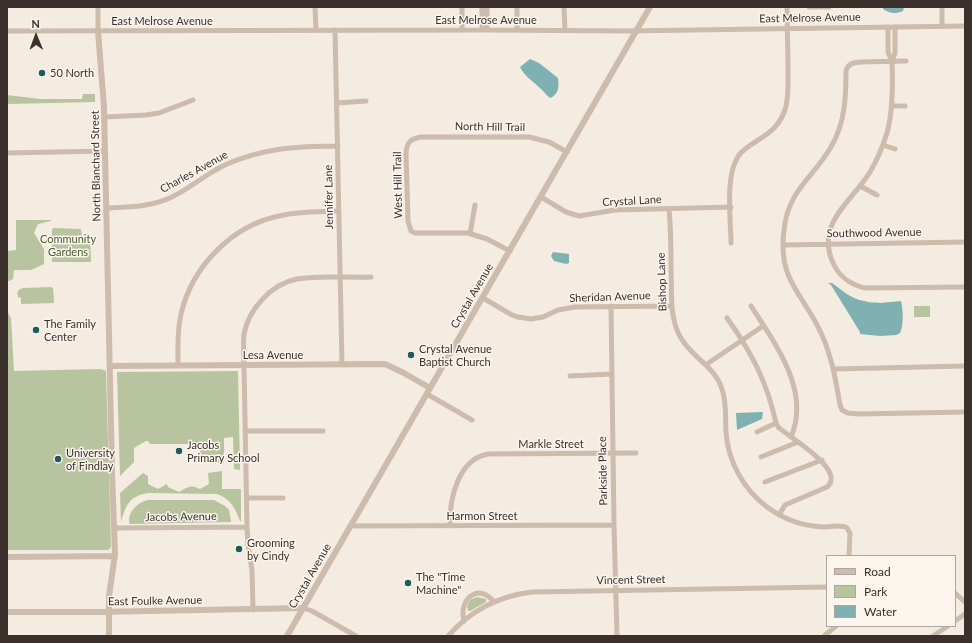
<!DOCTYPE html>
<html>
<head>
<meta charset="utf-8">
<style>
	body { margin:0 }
	#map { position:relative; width:972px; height:643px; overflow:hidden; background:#f4ebe1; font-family:Lato,sans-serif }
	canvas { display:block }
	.frame { position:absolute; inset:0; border:8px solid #3b302b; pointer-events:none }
	.legend { position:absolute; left:826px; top:555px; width:130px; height:72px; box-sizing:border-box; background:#fbf5ee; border:1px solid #aea6a0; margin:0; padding:5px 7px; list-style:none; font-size:12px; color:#3b302b }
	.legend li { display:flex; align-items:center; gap:8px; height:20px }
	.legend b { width:20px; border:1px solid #aea6a0 }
	.north { position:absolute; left:16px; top:16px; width:40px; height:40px; -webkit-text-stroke:3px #fbf5ee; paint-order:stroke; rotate:359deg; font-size:11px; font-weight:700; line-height:16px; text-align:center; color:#3b302b }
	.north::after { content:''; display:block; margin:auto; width:14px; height:18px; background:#3b302b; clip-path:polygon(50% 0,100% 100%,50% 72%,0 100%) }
</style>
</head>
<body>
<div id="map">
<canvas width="972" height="643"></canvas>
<div class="frame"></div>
<ul class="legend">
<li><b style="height:5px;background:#cdbbac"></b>Road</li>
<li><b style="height:11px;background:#b8c4a0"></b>Park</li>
<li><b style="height:11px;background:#7fb0b2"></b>Water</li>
</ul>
<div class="north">N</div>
</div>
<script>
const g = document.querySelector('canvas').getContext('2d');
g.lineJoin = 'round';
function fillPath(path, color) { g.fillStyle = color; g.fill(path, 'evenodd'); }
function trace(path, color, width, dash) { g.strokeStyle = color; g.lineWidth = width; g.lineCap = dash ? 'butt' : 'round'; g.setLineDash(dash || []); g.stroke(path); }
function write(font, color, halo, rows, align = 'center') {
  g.font = font + ' Lato,sans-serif'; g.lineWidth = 3; g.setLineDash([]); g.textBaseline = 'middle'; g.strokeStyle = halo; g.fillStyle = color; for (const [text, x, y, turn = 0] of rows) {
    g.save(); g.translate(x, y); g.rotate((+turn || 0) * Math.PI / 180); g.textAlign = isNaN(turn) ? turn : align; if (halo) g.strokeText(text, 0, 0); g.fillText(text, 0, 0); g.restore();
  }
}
const green = new Path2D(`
	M83,94H95V102L7,104V95L40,99H82Z
	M16,220H51V221L38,224L34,233L44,249V264L31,270H14L13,279L7,282V251L16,250Z
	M53,228L81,229L82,237H90L91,262H52V230Z
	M51,287L53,288L54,303L21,304V298L18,297C17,292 17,290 23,288Z
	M914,306H930V317H914Z
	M7,311L11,318L14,371L101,369L106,371L111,547L108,550H7Z
	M238,371L240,470L234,469L233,437L224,438V463H212V458H216V455H204L203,458L200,459V444H150L148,441H146L134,448V462L120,476L117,372Z
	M222,471V489H241V521H240C235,508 231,499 217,494L148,493C129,496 126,505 121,522L120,493L143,473L148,476V484L158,489L167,484L168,487L179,492C188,487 190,484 200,489L209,484L208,473Z
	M148,500H214L225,506L229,510L231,522L130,524C126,513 138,502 148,500Z
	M477,597L486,599V602L470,611H468L467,606L470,600Z`);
const water = new Path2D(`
	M883,7H904L903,11C896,14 890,14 883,9Z
	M530,59L539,63L558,78C559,87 559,93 551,98C546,96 545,92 541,89C533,81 525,77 520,67Z
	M553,252L569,254V263L566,264L554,261L551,256Z
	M828,283H832C842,290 851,299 864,301C869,303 875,302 880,303L901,301C903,310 904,324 900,333L896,335L880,336L860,334V332L831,285Z
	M763,412L762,419L737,430L736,413Z`);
const minor = new Path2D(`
	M98,7V31
	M315,7L316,30
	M482,7V30
	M487,7V30
	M517,7V30
	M564,7L565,30
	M809,7H829
	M942,7V26
	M888,27C888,35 888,44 888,52C889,56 892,59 892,63C893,86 893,111 887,133C883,146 877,160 870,172C851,203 814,224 834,265C840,277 852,285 865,288L965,287
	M335,30L342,364
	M462,30V7
	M7,31L487,30L626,31L965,26
	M892,61L895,53V27
	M906,61L859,62C852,63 848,64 846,71C846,98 845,123 831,147C813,178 788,190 784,230C777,281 804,294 822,335C832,358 836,381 840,405L842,410L848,413L858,414L965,412
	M337,103L366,101
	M892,106H905
	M105,117L146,115L159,113L193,100
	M883,145L895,149
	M7,153L105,151
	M860,186L877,195
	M541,197L566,212L579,216L615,210L731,207
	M107,208C129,207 151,207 172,197C192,187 207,173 227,164C264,148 298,146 338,146
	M669,209C671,229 671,249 671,269C672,291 669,319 681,338C692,358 715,366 722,389C727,403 725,418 726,432C728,461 743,489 767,507C783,519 803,526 823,527C831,527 841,524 847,528L850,533L849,556
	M470,234L475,205
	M731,243C731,219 723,166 744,150C761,136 776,134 785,110C789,98 788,84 788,71C788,50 787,28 787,7
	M783,245L965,242
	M510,251L487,239L468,233H415L411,231L408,221L406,153C407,142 410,139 421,137H529L549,142L567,152
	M483,298L512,315L518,317L531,319L543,317L558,310L575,307L672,306
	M611,306L614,525L617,636
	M751,306C775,344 811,390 791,437
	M727,318C752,353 767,382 776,423L778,427C789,437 847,470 827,487L785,505L779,515
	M707,364L763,326
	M178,365C178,348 177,331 181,314C192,267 231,226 279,216C299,211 319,212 339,211
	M834,369L965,366
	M570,376L612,374
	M427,394L472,420
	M245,431H323
	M757,432L776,423
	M761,457L798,442
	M765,482L822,460
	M247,498H283
	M350,526L614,525
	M450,526C449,500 458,458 489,454L636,453
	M115,528L247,527
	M955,593L965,602
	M303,608L312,611L356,636
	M253,610L252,570L248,544L247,527L244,365C244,355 243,344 244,334C249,309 271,284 297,279C319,275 347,278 371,277
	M464,621C458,599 479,582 494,602
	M955,621L965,614
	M448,636C470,611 499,596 532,592L827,587
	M824,636L836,626
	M933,636L948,626`);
const tertiary = new Path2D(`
	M98,31L104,107L112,472L115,554L109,596V636
	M110,366L385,364L402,372L430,388
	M7,557L115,556
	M7,612H97L303,608
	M287,636L650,7`);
const markers = [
	[42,73,4,"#1f5a5e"],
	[36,330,4,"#1f5a5e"],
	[411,355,4,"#1f5a5e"],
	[179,451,4,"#1f5a5e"],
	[58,459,4,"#1f5a5e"],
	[239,549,4,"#1f5a5e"],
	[408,583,4,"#1f5a5e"]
];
const streetNames = [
	["East Melrose Avenue",810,18,-1],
	["East Melrose Avenue",486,20],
	["East Melrose Avenue",162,21],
	["North Hill Trail",490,127,1],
	["North Blanchard Street",96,166,-91],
	["Charles Avenue",194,172,-29],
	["West Hill Trail",398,185,-91],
	["Jennifer Lane",329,197,-91],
	["Crystal Lane",632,201,-3],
	["Southwood Avenue",874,233,-1],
	["Bishop Lane",662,282,-92],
	["Crystal Avenue",472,296,-60],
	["Sheridan Avenue",610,297,-2],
	["Lesa Avenue",273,355],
	["Markle Street",551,444],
	["Parkside Place",603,471,-91],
	["Harmon Street",482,516],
	["Jacobs Avenue",181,517,-1],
	["Crystal Avenue",310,576,-60],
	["Vincent Street",631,580,-1],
	["East Foulke Avenue",155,601,-1]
];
const poiNames = [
	["50 North",50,73],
	["The Family",44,324],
	["Center",44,337],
	["Crystal Avenue",419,349],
	["Baptist Church",419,362],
	["Jacobs",187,445],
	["Primary School",187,458],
	["University",66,453],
	["of Findlay",66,466],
	["Grooming",247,543],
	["by Cindy",247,556],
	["The \"Time",416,577],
	["Machine\"",416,590]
];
const parkNames = [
	["Community",68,239],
	["Gardens",68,252]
];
fillPath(green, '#b8c4a0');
fillPath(water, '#7fb0b2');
trace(minor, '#cdbbac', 5);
trace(tertiary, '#cdbbac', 6);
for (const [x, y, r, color] of markers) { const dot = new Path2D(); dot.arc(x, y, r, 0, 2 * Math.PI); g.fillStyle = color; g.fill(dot); trace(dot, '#fbf5ee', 1.5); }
write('11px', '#3b302b', '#fbf5ee', streetNames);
write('11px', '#3b302b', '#fbf5ee', poiNames, 'left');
write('11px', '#4a5a2e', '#fbf5ee', parkNames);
</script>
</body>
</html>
